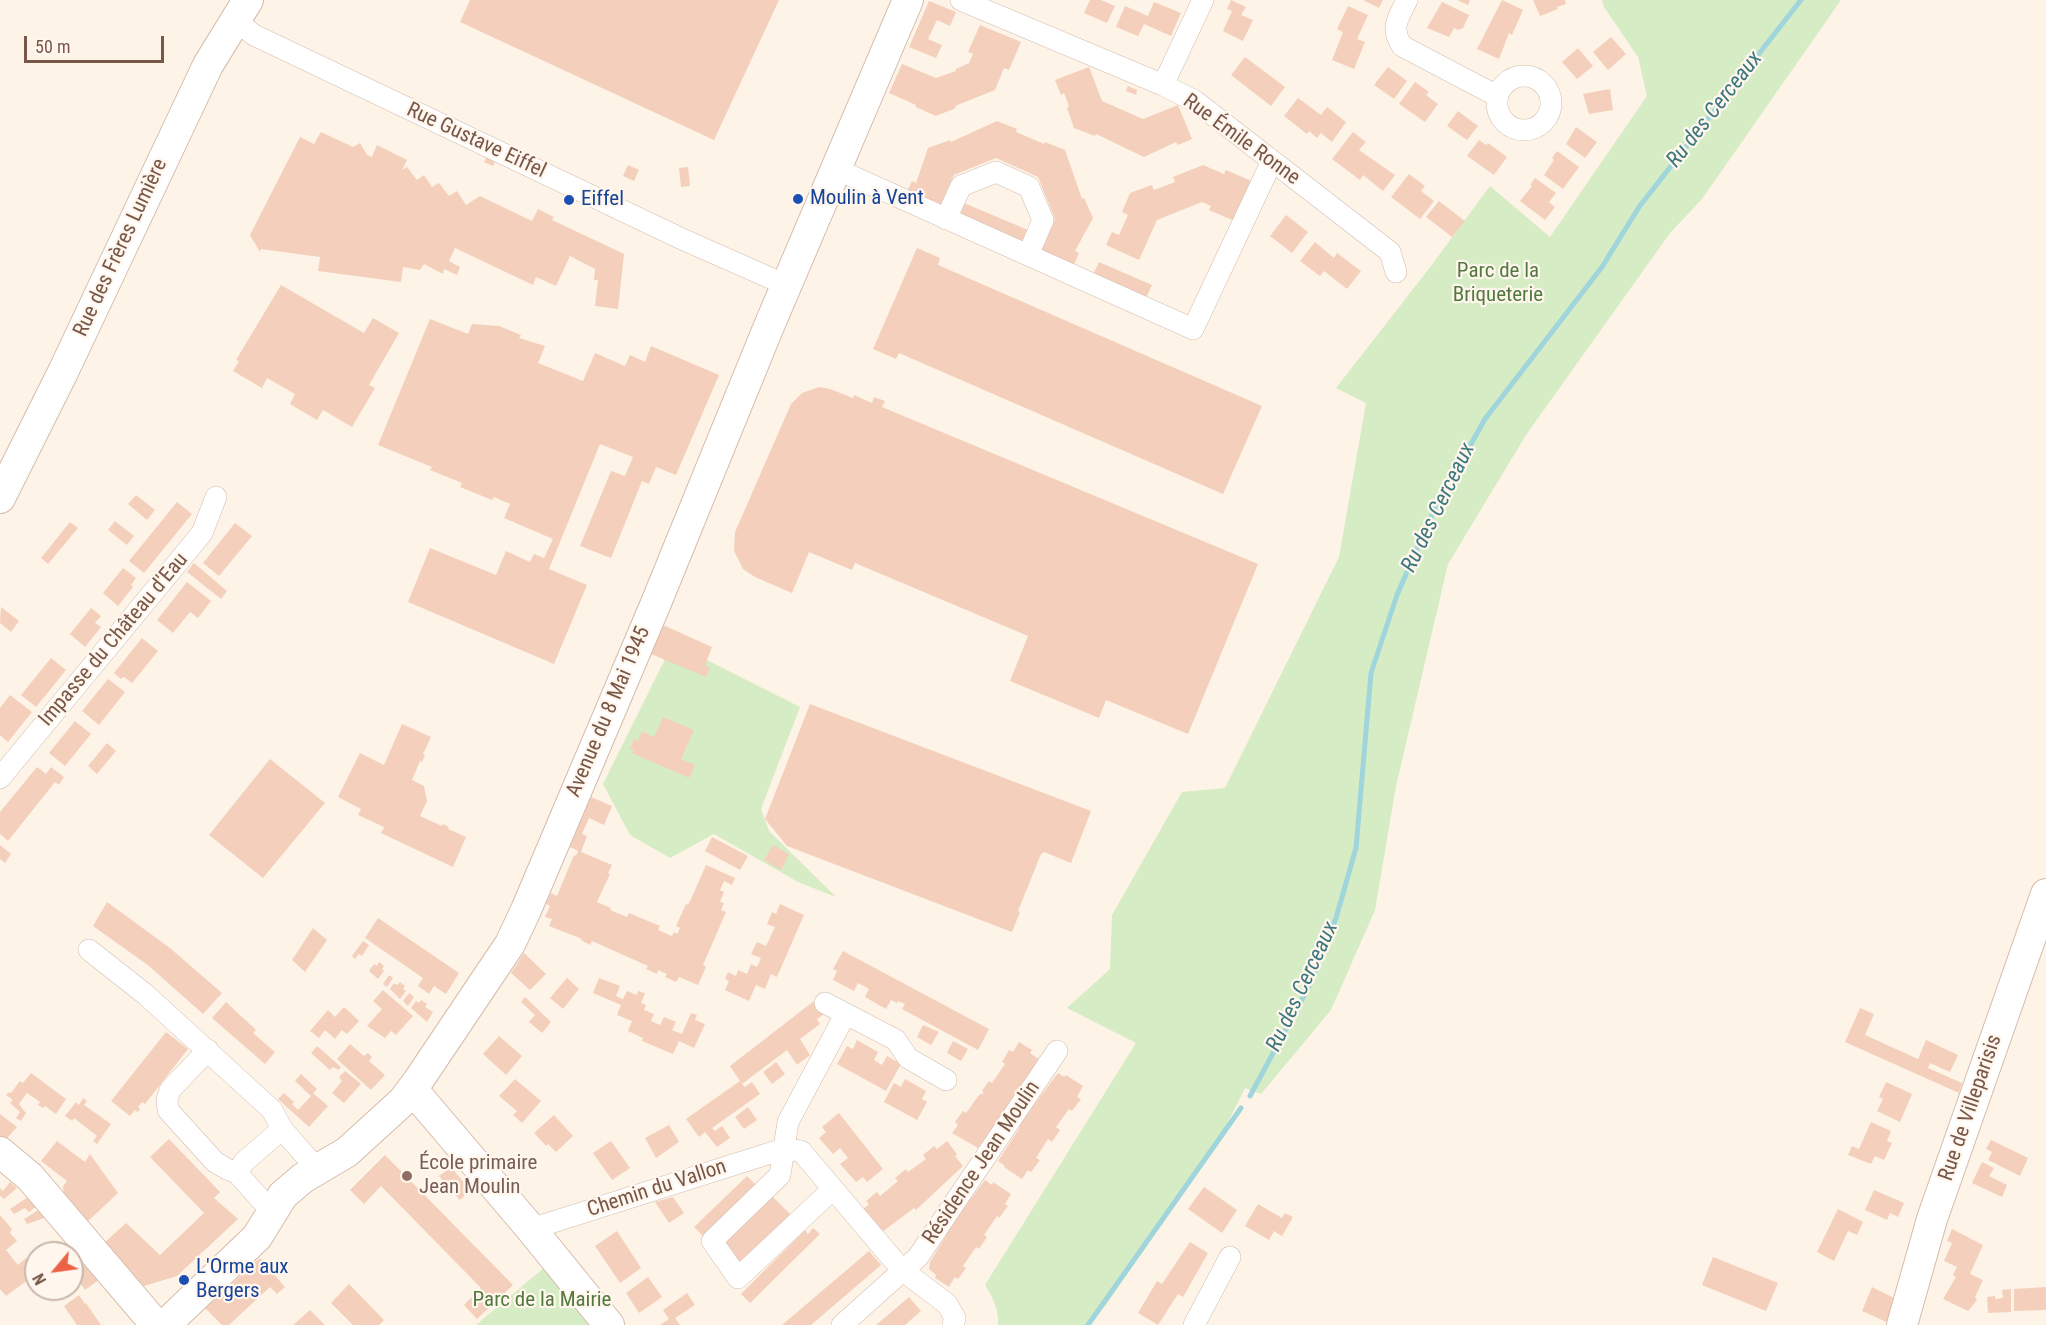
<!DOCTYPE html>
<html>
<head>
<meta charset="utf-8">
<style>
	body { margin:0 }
	#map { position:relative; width:2046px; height:1325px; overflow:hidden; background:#fdf3e6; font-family:"Roboto Condensed",sans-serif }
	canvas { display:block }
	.north { position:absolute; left:24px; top:1241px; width:60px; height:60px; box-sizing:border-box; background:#fff7ee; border:2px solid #c9b7ac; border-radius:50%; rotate:241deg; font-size:16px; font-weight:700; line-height:24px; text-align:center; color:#785749 }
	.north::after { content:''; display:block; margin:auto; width:21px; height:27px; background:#ec6246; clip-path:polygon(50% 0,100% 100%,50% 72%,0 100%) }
	.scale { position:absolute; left:24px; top:36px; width:140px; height:27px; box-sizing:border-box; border:3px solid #785749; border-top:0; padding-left:8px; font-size:18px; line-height:21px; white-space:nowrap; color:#785749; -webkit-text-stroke:4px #fff7ee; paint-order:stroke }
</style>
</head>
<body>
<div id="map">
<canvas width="2046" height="1325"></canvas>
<div class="north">N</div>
<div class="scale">50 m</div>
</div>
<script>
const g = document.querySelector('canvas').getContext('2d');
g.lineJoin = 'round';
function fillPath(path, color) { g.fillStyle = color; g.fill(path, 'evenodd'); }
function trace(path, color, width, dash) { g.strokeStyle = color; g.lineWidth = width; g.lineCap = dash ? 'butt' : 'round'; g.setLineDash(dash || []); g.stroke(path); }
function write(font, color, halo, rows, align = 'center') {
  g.font = font + ' "Roboto Condensed",sans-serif'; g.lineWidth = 4.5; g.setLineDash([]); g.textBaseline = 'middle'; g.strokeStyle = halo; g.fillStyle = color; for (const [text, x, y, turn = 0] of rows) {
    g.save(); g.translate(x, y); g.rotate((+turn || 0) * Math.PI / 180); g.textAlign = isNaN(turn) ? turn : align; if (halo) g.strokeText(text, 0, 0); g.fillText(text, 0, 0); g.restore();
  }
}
const green = new Path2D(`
	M1602,0H1841L1702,199L1670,233L1526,435L1448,564L1396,786L1375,910L1331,1010L1261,1094L1245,1088L1214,1150L1105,1306L1088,1325H998C999,1310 993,1298 985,1285L1136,1043L1067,1008L1110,969L1112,915L1182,792L1225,788L1339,557L1366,403L1336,388L1431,266L1490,186L1550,237L1647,96L1638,57L1604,7Z
	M673,643L800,707L761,809L769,831L836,897L798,882L714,834L670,858L630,835L603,784Z
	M545,1267L590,1325H476Z`);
const stream = new Path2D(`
	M1250,1096L1308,988L1336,918L1356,848L1371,673L1397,595L1435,508L1485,419L1602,267L1639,207L1801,0
	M1088,1325L1241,1108`);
const building = new Path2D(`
	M470,0H779L714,140L460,22Z
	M1090,0H1101L1115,6L1107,23L1084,13Z
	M1231,0L1246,7L1241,15L1253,20L1243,41L1223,31L1232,11L1227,9Z
	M1363,0H1383L1379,8Z
	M1457,0H1470L1468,5Z
	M1502,0L1523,10L1512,35L1509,33L1499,59L1477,49Z
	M1533,0H1565L1566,4L1557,7L1558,9L1540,16Z
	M929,1L956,12L950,26L937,20L928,39L942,45L936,58L909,47Z
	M1154,2L1181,13L1171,36L1144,24L1138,36L1116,27L1125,6L1148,16Z
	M1442,2L1469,15L1463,28L1458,30L1454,28L1449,37L1427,28Z
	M1348,6L1368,15L1357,39L1365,42L1354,69L1332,60L1343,32L1337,29Z
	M980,25L1021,42L1009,70L1004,68L995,90L955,106L956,108L936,116L916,107V105L889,93L902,64L936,78L956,71V69L969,63L973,54L968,52Z
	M1611,37L1626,54L1608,70L1593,52Z
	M1578,48L1593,66L1577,79L1562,62Z
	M1245,57L1285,87L1271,106L1231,75Z
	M1089,67L1102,101L1143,119L1178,105L1192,139L1178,145L1176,142L1144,157L1096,134L1095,136L1074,128L1067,108L1069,106L1064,93L1061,95L1055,80Z
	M1388,67L1407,81L1394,99L1374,85Z
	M1415,82L1429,92L1426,95L1438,104L1425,122L1399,104Z
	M1128,86L1137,90L1136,95L1126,91Z
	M1610,89L1613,110L1589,114L1583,94Z
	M1298,98L1321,115L1327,107L1346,122L1332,142L1321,133L1317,138L1309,131L1307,134L1284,116Z
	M1458,111L1478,126L1467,140L1447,126Z
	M997,121L1017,129L1016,132L1044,144L1045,142L1065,150L1082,199L1084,198L1093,218L1075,251L1079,253L1073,267L1040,252L1055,219L1038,177L996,158L954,175L939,208L906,194L912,181L916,183L928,148L950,140L951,142Z
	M1576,127L1597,142L1585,158L1566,144Z
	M321,132L353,147L360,143L367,155L372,157L377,145L407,160L402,170L407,167L417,180L424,175L432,187L439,183L449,196L457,191L466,205L480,196L532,221L538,209L554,217L552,220L624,254L618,309L595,306L598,280H594L595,269L570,256L556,286L536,277L533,285L455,248L449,261L460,267L457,275L444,269L443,274L424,264L420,270L403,267L401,282L318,271L320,257L261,249L260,252L250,235L300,137L314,144Z
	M1353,132L1366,142L1359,150L1395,175L1383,191L1363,175L1360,180L1332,159Z
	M1479,140L1486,145L1488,143L1507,157L1494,175L1467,156Z
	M1557,151L1579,167L1563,189L1544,175L1554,160L1552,158Z
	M487,156L496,160L493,166L484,162Z
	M628,165L639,170L634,181L623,176Z
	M1203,165L1224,174L1226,170L1254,182L1237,222L1209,210L1211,206L1202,202L1157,220L1139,260L1106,245L1112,232L1119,235L1128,215L1122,212L1130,193L1152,185L1154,190L1175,182L1173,177Z
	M688,167L690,186L681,187L679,168Z
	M1409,174L1425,186L1421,191L1434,201L1420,219L1391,197Z
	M1535,178L1556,193L1549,202L1555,207L1545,220L1520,201L1532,186L1530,185Z
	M1439,201L1465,221L1452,237L1426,217Z
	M964,203L1028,230L1022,245L958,216Z
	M1286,215L1308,232L1292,253L1270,236Z
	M1315,242L1334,258L1337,253L1361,271L1347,289L1324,271L1320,276L1300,261Z
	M917,248L940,258L938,265L1262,406L1223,494L899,353L896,359L873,349Z
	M1099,262L1152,285L1146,298L1093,275Z
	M281,285L364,333L373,318L399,333L369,385L375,388L352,427L323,410L317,420L290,404L295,394L267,378L262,388L233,371L239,361L236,360Z
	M430,319L468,334L472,324L499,326L521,335L519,338L545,346L538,363L583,381L595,353L625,366L630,355L645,362L651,346L719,375L676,475L656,467L649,484L642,481L611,558L580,546L611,471L625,476L633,457L600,444L549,569L587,585L554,664L408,602L430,548L496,575L506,551L530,562L534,554L544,558L553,539L504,518L510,504L494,497L492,500L460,487L462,483L430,470L432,467L378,445Z
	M819,387L830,389L853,398L854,395L872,403L874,397L885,401L882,407L1258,564L1188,734L1106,700L1099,718L1010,681L1028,636L855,563L852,570L809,552L792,593L755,577L743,569L734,551L735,532L791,404L802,393Z
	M136,495L155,510L147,520L128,504Z
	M177,502L192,514L144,573L129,561Z
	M115,521L134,536L127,545L108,530Z
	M70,522L78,528L48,564L41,558Z
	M235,523L252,536L219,576L203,563Z
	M194,563L227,591L221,599L187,572Z
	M123,568L136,578L131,585L133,587L118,606L103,593Z
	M187,582L211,601L198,618L190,612L173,633L157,620Z
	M1,607L19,621L11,632L0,623Z
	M91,608L101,616L95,623L101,627L85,647L70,634Z
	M663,625L712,647L705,665L710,668L706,677L651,654Z
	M142,638L158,651L132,683L124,677L121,679L114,673Z
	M51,658L66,670L36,707L21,695Z
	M108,679L125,692L99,725L82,711Z
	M10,695L32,712L8,742L0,735V708Z
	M810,704L1091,811L1071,863L1044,852L1041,854L1018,911L1020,912L1012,932L787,846L765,819Z
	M663,717L694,730L681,759L695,765L689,778L632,753L634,750L630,749L634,739L638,741L642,731L654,737Z
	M75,721L91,734L65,766L49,753Z
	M402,724L431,737L423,754L425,755L422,762L420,761L412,780L424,786L427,801L420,816L442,826L443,824L449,827L448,829L466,837L453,867L381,833L384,827L358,815L361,809L338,797L360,753L384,765Z
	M107,743L116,751L97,774L88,766Z
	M270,759L325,803L263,878L209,835Z
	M37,767L46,774L51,767L64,777L59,785L55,782L8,841L0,834V812Z
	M591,797L612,806L604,825L589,818L582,834L587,836L581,852L612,865L608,873L610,874L597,902L611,908L610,910L627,917L629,913L660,926L658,930L672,936L674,932L677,934L680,928L676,926L686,904L688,905L692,897L706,865L735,878L732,885L724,881L720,890L724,892L720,902L724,903L721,910L726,912L703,965L706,967L698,985L679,977L676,982L665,977L667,974L658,970L657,974L646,969L648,966L592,941L590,945L581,940L582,939L549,926L552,919L545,917L550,906L546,904L551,893L557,896L574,855L576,856L578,851L570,847Z
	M712,837L748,856L740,870L705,851Z
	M0,845L11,854L5,863L0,859Z
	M773,845L789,854L781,870L764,860Z
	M107,902L170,948L222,993L203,1014L149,966L93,926Z
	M780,904L804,915L777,977L771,974L765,989L756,985L749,1001L725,990L729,981L725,979L728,972L736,976L738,970L747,974L751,964L757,967L761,958L751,954L757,942L766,946L775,927L767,924L772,912L776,914Z
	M378,918L459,973L446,994L434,986L429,994L418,986L423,978L365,938Z
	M313,928L327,940L305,972L292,960Z
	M363,941L369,945L362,956L359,954L355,959L352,956Z
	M843,951L989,1029L978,1050L902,1009L905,1004L898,1001L897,1003L891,1000L886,1009L865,997L869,989L858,983L854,991L833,980L837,971L833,969Z
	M524,953L546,974L530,990L511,973Z
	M379,962L384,966L382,969L384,971L378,979L369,971L374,964L377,966Z
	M389,975L393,978L387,987L383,984Z
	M567,978L579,989L563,1009L550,998Z
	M599,978L620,986L616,996L623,999L627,991L637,995L638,991L645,993L641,1003L646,1005L644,1010L654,1014L651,1021L660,1025L664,1017L676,1022L672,1030L682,1034L691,1013L697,1015L695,1020L705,1024L694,1048L679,1041L673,1054L642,1041L643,1038L628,1031L632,1021L617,1015L621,1005L593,993Z
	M400,982L405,986L403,989L406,991L400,999L390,989L394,983L397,985Z
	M383,990L413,1016L396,1035L391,1031L385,1038L367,1026L382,1009L373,1001Z
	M409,993L414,997L408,1006L403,1001Z
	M525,997L551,1022L542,1033L529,1022L535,1015L521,1002Z
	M421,1000L427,1004L425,1007L433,1012L427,1022L411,1008L416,1001L419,1003Z
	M814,1001L824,1014L817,1019L820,1024L800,1039L810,1055L797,1065L787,1050L742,1084L745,1087L752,1082L760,1094L712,1128L715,1131L722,1126L730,1138L717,1147L705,1132L699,1137L686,1119L740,1081L730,1066Z
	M226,1002L256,1030L253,1033L275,1052L265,1064L212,1018Z
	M344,1007L359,1021L347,1034L342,1030L335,1039L325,1030L319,1038L310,1031L328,1010L335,1017Z
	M1860,1008L1874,1014L1865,1035L1918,1059L1926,1040L1958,1055L1950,1072L1930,1063L1928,1068L1962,1083L1959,1093L1845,1042Z
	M923,1025L939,1032L931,1045L917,1037Z
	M166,1032L188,1049L145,1104L142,1102L138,1107L140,1109L138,1112L135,1110L130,1116L111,1101Z
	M499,1036L522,1056L506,1075L483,1054Z
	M857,1040L878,1052L874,1060L882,1065L887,1056L901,1064L886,1091L837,1064L847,1046L853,1049Z
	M953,1041L968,1049L961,1061L947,1053Z
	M1019,1042L1032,1050L1030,1053L1040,1060L978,1148L952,1133L958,1125L955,1122L963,1111L966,1113L979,1095L984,1093L982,1091L989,1081L992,1083L1005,1064L1002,1062L1009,1050L1013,1052Z
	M350,1044L364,1056L368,1053L372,1057L369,1061L385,1075L371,1090L337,1059Z
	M317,1046L341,1067L338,1070L333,1067L330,1070L311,1053Z
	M776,1062L785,1074L772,1084L763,1072Z
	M345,1071L361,1084L344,1103L332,1093L342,1081L339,1077Z
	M31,1073L66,1099L56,1114L45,1106L43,1108L38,1105L40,1102L27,1093L19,1104L26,1113L21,1121L16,1118L20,1112L10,1103L13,1100L6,1095L9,1092L11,1093L20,1081L23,1083Z
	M1058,1073L1064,1077L1066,1075L1083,1086L1077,1097L1081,1099L1072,1111L1069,1109L1056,1127L1060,1130L1052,1142L1048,1139L1036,1158L1040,1160L1031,1172L1028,1170L1022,1179L1004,1167L1005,1166L998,1161L1020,1127L1018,1126Z
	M301,1074L317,1089L313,1093L328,1106L309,1127L278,1099L284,1093L294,1102L292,1104L298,1110L311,1096L295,1081Z
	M515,1079L541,1101L522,1123L513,1115L517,1111L499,1096Z
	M905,1079L926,1091L922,1099L927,1102L917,1120L884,1102L894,1083L901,1087Z
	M1886,1082L1912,1094L1900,1122L1877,1111L1883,1099L1879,1097Z
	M83,1098L87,1101L84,1105L111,1124L97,1144L93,1141L97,1136L74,1118L72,1121L65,1116L76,1102L79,1105Z
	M748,1107L757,1120L744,1129L735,1117Z
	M839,1113L883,1169L867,1182L863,1177L856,1182L840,1164L848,1158L840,1148L833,1154L819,1138L826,1132L822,1127Z
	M0,1114L17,1127L2,1144L4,1139L0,1136Z
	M554,1115L573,1136L556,1152L548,1144L546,1146L534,1133Z
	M1871,1122L1891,1131L1887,1141L1892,1143L1884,1160L1875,1156L1871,1164L1848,1155L1852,1146L1859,1149Z
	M669,1125L679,1142L656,1158L645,1138Z
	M169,1139L220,1192L214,1198L238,1219L177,1276L141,1287L104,1243L126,1223L160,1255L204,1213L150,1157Z
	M1991,1140L2028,1158L2020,1176L1988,1160L1992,1152L1986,1149Z
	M57,1141L85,1162L90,1154L118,1193L84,1225L64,1197L63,1186L67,1181L41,1161Z
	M611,1141L630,1168L612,1180L593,1153Z
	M947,1141L957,1154L955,1156L963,1166L916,1210L914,1208L882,1232L861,1211L869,1204L866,1201L877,1192L880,1196L898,1181L895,1178L906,1169L908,1172L926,1159L923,1155L934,1146L937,1149Z
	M385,1155L513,1285L477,1319L464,1305L481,1288L381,1186L364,1204L350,1190Z
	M1982,1162L1994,1168L1989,1176L2007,1185L2002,1197L1972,1183Z
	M451,1167L470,1190L460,1200L439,1176Z
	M747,1176L757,1186L705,1238L694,1227Z
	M985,1180L992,1185L993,1182L1011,1194L1005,1204L1008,1206L999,1218L997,1216L984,1235L987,1237L979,1249L976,1247L963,1266L966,1268L958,1279L955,1277L949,1287L935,1278L936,1275L929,1269L930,1262L947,1234L946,1232Z
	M10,1182L17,1188L4,1199L0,1196V1188L3,1191Z
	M1204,1187L1237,1210L1222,1233L1188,1209Z
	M1874,1190L1904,1203L1898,1217L1890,1213L1887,1220L1865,1210Z
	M772,1196L793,1217L744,1266L723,1245Z
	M28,1197L37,1206L29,1212L25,1208L14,1214L10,1209Z
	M673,1197L684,1213L669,1223L655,1202Z
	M1258,1204L1282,1218L1285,1213L1293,1217L1282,1236L1274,1231L1269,1240L1245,1226Z
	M40,1209L47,1217L27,1224L24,1219Z
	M1838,1209L1863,1222L1857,1235L1848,1231L1834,1261L1817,1252Z
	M0,1215L12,1229L10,1233L17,1241L6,1250L18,1265L26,1258L36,1271V1274L6,1296L0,1289Z
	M813,1228L820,1234L750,1303L741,1294L805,1230L808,1234Z
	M1952,1229L1983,1245L1970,1274L1983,1280L1975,1297L1977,1300L1968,1311L1943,1299L1956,1277L1953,1275L1957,1267L1944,1261L1952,1243L1947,1241Z
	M617,1231L641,1268L620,1283L595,1246Z
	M1190,1242L1208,1253L1183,1297L1178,1294L1158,1325L1138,1313L1157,1281L1162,1284Z
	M73,1246L80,1255L72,1262V1253H64Z
	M869,1251L881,1265L811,1325H782Z
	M1713,1257L1778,1283L1766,1311L1702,1285Z
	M260,1258L285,1287L277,1294L270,1287L229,1325H222L205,1308Z
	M87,1263L100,1279L85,1290L74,1274Z
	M648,1277L662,1297L639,1313L626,1293Z
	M349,1284L384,1320L379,1325H353L331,1303Z
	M1872,1287L1898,1300L1891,1324L1862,1311Z
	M2046,1287V1310L2014,1311V1289Z
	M2011,1289V1312L1988,1313L1987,1297L1995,1296V1299L2003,1298L2002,1290Z
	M687,1293L695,1305L675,1318L680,1325H660L669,1319L663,1310Z
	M79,1295L85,1304L86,1303L101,1325H77L64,1306Z
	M909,1297L921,1311L905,1325H876Z
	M310,1310L325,1325H293Z`);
const street = new Path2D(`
	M961,0L1163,85L1195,101L1390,252L1396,272
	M1407,0C1398,19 1390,27 1402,46L1497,96
	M236,21L254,35L682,239L786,285
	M1497 103a27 27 0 1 1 54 0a27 27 0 1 1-54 0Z
	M1163,85L1203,0
	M836,169L1193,329L1272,161
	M946,219L961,186L996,172L1029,187L1043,220L1028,255
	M0,778L202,533L216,497
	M89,950L145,994L272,1110L282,1129L317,1169
	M825,1003L896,1040L908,1058L946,1080
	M208,1050L170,1090L167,1100L168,1110L215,1162L227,1169L237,1173L272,1212
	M237,1173L244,1162L282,1129
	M833,1189L738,1278L712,1241L780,1175L788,1122L845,1015
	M531,1229L783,1149L801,1151L902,1270L947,1304L955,1318L953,1325
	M842,1325L918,1257L1057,1051
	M1194,1325L1230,1257`);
const secondary = new Path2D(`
	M0,498L63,372L208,65L248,0
	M412,1089L531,1229L609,1325
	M0,1152L30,1177L156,1325
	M165,1325L257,1237L283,1195L303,1178L347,1152L403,1101L418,1081L510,944L526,910L656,603L769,326L908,0
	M1902,1325L1932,1219L2046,894`);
const markers = [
	[798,199,6,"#1a4fb4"],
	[569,200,6,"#1a4fb4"],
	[407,1176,6,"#8d6e63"],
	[184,1280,6,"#1a4fb4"]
];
const streetNames = [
	["Rue Émile Ronne",1241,140,36],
	["Rue Gustave Eiffel",476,141,25],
	["Rue des Frères Lumière",121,248,-65],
	["Impasse du Château d'Eau",114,640,-50],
	["Avenue du 8 Mai 1945",609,712,-67],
	["Rue de Villeparisis",1971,1108,-71],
	["Résidence Jean Moulin",982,1163,-56],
	["Chemin du Vallon",657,1189,-18]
];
const transitNames = [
	["Moulin à Vent",810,199],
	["Eiffel",581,200],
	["L'Orme aux",196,1268],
	["Bergers",196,1292]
];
const parkNames = [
	["Parc de la",1498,272],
	["Briqueterie",1498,296],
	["Parc de la Mairie",542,1301]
];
const educationNames = [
	["École primaire",419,1164],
	["Jean Moulin",419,1188]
];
const waterNames = [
	["Ru des Cerceaux",1715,110,-52],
	["Ru des Cerceaux",1439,508,-64],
	["Ru des Cerceaux",1303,987,-65]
];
fillPath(green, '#d6ecc4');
trace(stream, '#9fd5db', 5);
fillPath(building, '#f4d0bc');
trace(street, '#d2bcae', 22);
trace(secondary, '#d5bcab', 32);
trace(street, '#fff', 21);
trace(secondary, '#fff', 30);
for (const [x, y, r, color] of markers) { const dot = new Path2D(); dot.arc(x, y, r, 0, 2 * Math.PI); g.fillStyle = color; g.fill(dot); trace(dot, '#fff7ee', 2); }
write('21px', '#785749', '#fff7ee', streetNames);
write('21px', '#164399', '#fff7ee', transitNames, 'left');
write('21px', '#52793e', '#fff7ee', parkNames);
write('21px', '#785e54', '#fff7ee', educationNames, 'left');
write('italic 22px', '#3c777e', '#fff7ee', waterNames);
</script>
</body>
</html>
